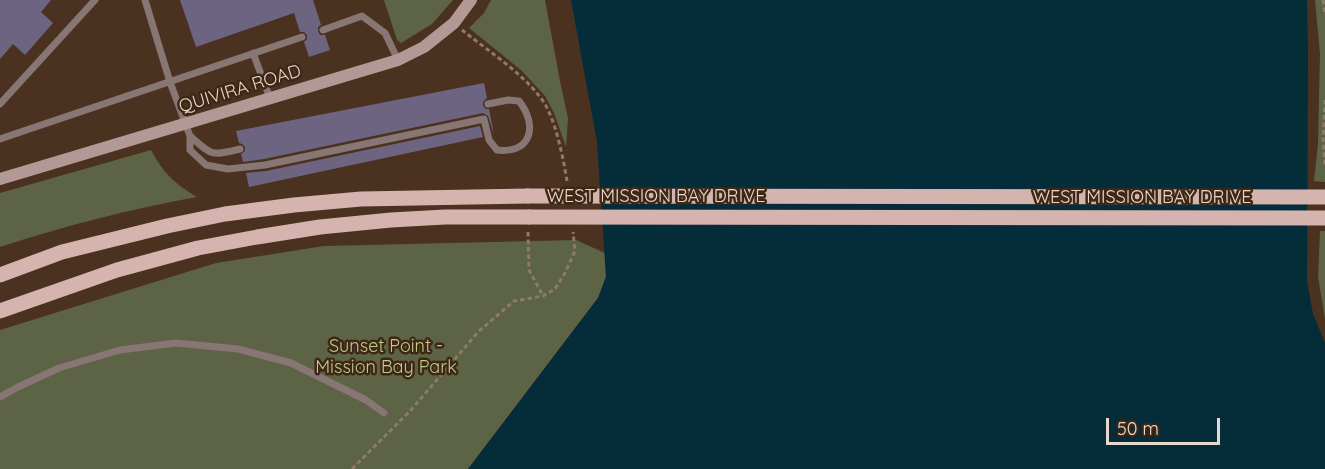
<!DOCTYPE html>
<html>
<head>
<meta charset="utf-8">
<style>
	body { margin:0 }
	#map { position:relative; width:1325px; height:469px; overflow:hidden; background:#4a3120; font-family:Quicksand,sans-serif }
	canvas { display:block }
	.scale { position:absolute; left:1106px; top:418px; width:114px; height:27px; box-sizing:border-box; border:3px solid #e7d7cc; border-top:0; padding-left:8px; font-size:18px; line-height:21px; white-space:nowrap; color:#e7d7cc; -webkit-text-stroke:4px #3f2716; paint-order:stroke }
</style>
</head>
<body>
<div id="map">
<canvas width="1325" height="469"></canvas>
<div class="scale">50 m</div>
</div>
<script>
const g = document.querySelector('canvas').getContext('2d');
g.lineJoin = 'round';
function fillPath(path, color) { g.fillStyle = color; g.fill(path, 'evenodd'); }
function trace(path, color, width, dash) { g.strokeStyle = color; g.lineWidth = width; g.lineCap = dash ? 'butt' : 'round'; g.setLineDash(dash || []); g.stroke(path); }
function write(font, color, halo, rows, align = 'center') {
  g.font = font + ' Quicksand,sans-serif'; g.lineWidth = 5; g.setLineDash([]); g.textBaseline = 'middle'; g.strokeStyle = halo; g.fillStyle = color; for (const [text, x, y, turn = 0] of rows) {
    g.save(); g.translate(x, y); g.rotate((+turn || 0) * Math.PI / 180); g.textAlign = isNaN(turn) ? turn : align; if (halo) g.strokeText(text, 0, 0); g.fillText(text, 0, 0); g.restore();
  }
}
const green = new Path2D(`
	M384,0H453L432,24L401,43L397,40Z
	M491,0H545L560,81L568,118L566,147L554,113L545,96L522,71L469,28L484,13Z
	M1315,0H1325V182L1314,181L1318,144L1320,54Z
	M151,150C164,174 174,183 197,197C130,209 65,226 0,247V193Z
	M1320,231H1325V319L1318,277Z
	M576,240L605,253L606,277L598,298L468,469H0V330L216,263L324,246Z`);
const water = new Path2D(`
	M571,0H1307L1308,54L1307,281L1313,314L1325,343V469H468L598,298L606,277L597,142Z`);
const building = new Path2D(`
	M0,0H51L41,12L53,23L25,55L13,44L0,59Z
	M180,0H313L321,25L318,27V31L320,35H325L330,50L309,57L304,42L307,39V35L304,32H300L294,13L196,47Z
	M484,83L487,98L483,102V106L486,109H489L494,135L488,116L483,113L264,159L243,162L241,154L245,151V147L242,144L239,143L236,131Z
	M480,126L483,137L249,187L246,173L266,171Z`);
const path = new Path2D(`
	M1323,0L1325,15
	M462,30C487,50 521,72 540,97C555,115 563,157 567,181
	M1325,100L1323,140L1325,166
	M528,232L529,270L543,296
	M352,469L411,410L478,332L514,301L543,296L555,289L565,273L575,251L573,232`);
const lane = new Path2D(`
	M145,0L170,82L190,136V150L206,165L228,169L265,165L484,119L489,140L497,150C532,154 538,125 519,101L508,100L488,104
	M323,30L362,16L385,33L398,60
	M253,53L270,98
	M0,104L95,0
	M190,136C213,156 210,156 240,149
	M0,139L302,37
	M0,397L18,387L59,368L120,350L176,343L238,349L291,363L366,400L384,413`);
const secondary = new Path2D(`
	M0,179L398,60L424,47L454,23L471,0`);
const primary = new Path2D(`
	M0,275L62,252L167,226L225,214L294,205L361,199L528,196
	M0,311L117,270L198,248L257,237L320,227L391,220L445,217H529`);
const primaryBridge = new Path2D(`
	M528,196L1325,197
	M529,217L1325,218`);
const streetNames = [
	["QUIVIRA ROAD",240,89,-17],
	["WEST MISSION BAY DRIVE",656,197],
	["WEST MISSION BAY DRIVE",1142,198]
];
const parkNames = [
	["Sunset Point -",386,347],
	["Mission Bay Park",386,368]
];
fillPath(green, '#5c6445');
fillPath(water, '#042c39');
fillPath(building, '#6d6481');
trace(path, '#8e796b', 3, [4.5, 3]);
trace(lane, '#877674', 7);
trace(secondary, '#b39995', 12);
trace(primary, '#d5b3ae', 15);
trace(primaryBridge, '#d5b3ae', 15);
write('18px', '#e7d7cc', '#3f2716', streetNames);
write('18px', '#bccc89', '#3f2716', parkNames);
</script>
</body>
</html>
